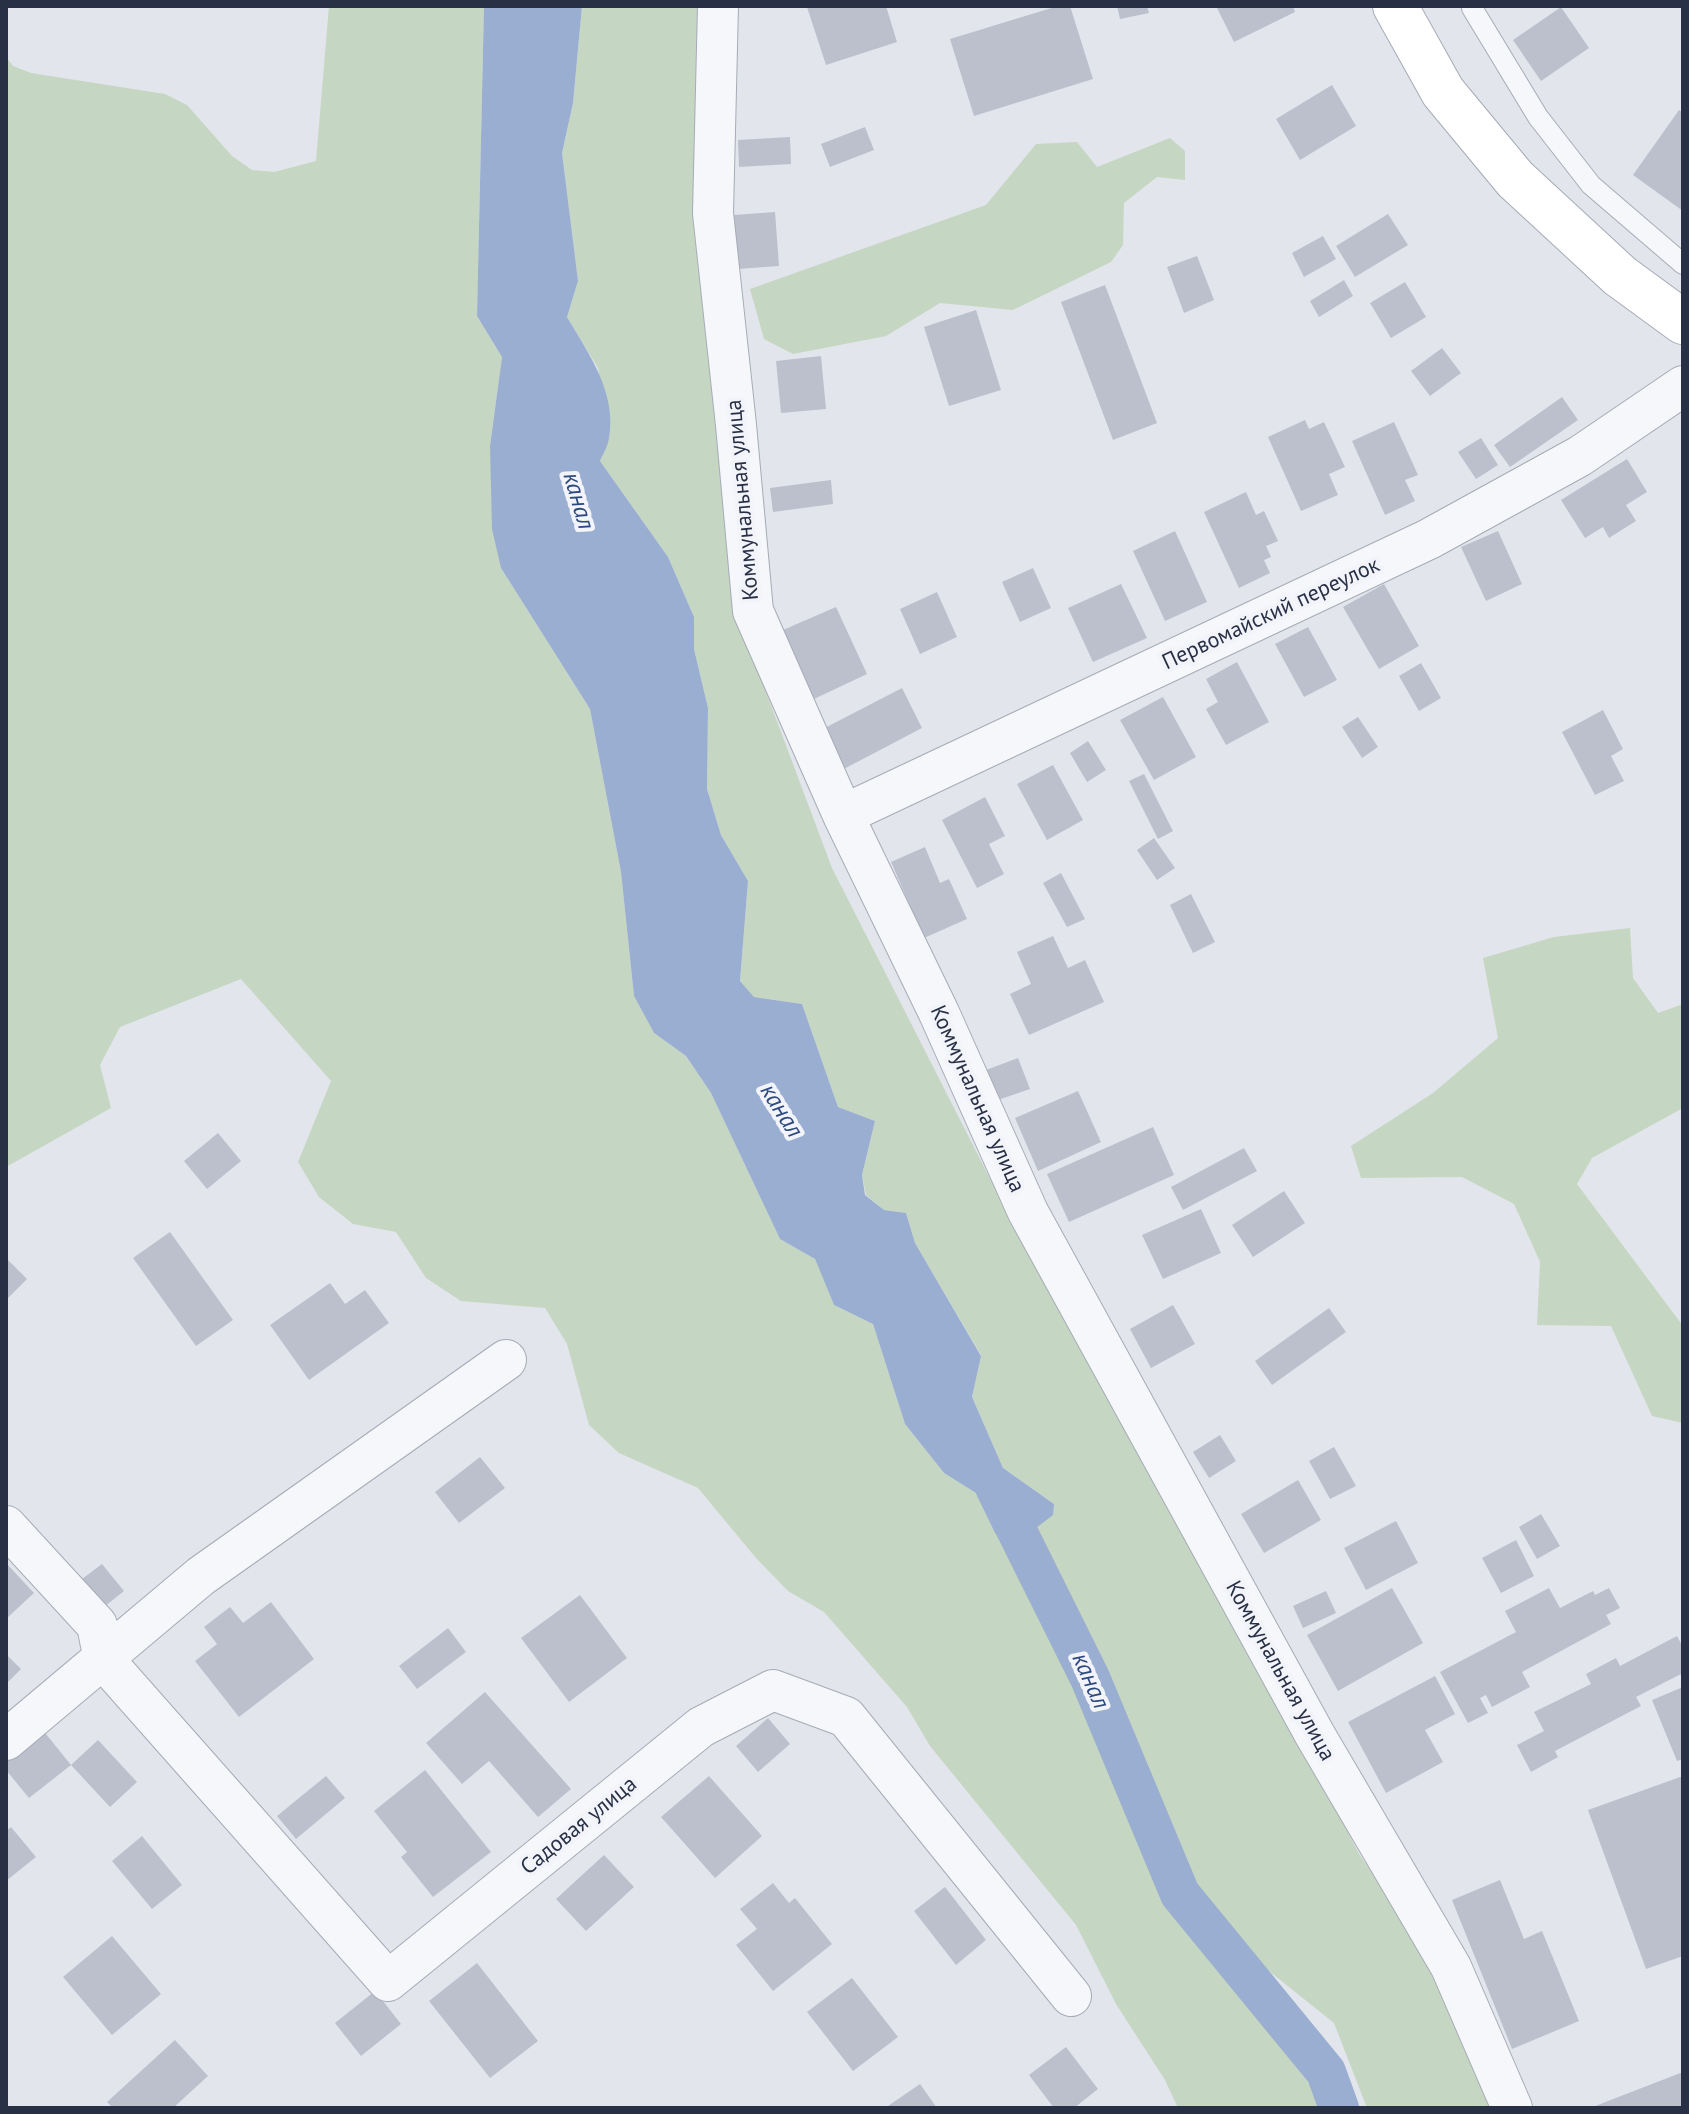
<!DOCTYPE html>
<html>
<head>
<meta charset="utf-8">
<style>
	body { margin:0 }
	#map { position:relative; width:1689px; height:2114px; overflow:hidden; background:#e2e5ec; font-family:"PT Sans",sans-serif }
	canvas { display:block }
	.frame { position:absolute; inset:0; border:8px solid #283046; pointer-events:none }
</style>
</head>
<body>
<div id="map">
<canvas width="1689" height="2114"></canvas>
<div class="frame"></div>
</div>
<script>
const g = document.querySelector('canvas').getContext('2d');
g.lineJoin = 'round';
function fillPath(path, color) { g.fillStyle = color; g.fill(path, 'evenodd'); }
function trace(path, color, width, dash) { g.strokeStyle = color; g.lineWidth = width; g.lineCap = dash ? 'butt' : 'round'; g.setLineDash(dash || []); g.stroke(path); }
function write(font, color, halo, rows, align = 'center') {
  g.font = font + ' "PT Sans",sans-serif'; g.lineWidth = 8; g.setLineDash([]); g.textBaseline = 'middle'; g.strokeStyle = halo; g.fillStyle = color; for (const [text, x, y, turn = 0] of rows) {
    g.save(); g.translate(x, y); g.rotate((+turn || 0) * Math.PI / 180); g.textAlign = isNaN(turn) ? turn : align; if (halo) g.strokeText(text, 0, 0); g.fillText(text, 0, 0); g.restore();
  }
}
const green = new Path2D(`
	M329,6H484L477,316L502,357L490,446L501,568L590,709L621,872L634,996L654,1033L686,1056L711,1093L780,1239L815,1259L834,1305L873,1324L905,1424L944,1473L976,1493L995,1533L1054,1504L1003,1468L972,1397L981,1355L915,1243L906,1213L884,1210L866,1195L862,1175L875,1121L838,1107L802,1004L754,997L740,981L748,881L721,835L707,789L708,708L694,649V617L668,557L600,461L609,439L598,368L567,317L578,281L562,153L573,103L582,6H699L697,259L739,620L832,868L1011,1220L1256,1651L1359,1854L1440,1972L1490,2108H1367L1334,2023L1254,1959L1236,1988L1314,2090L1321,2108H1178L1165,2080L1116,2004L1076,1925L930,1746L907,1707L824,1612L788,1591L756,1558L698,1488L619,1453L589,1425L567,1344L545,1308L461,1301L426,1278L396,1232L353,1224L319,1197L298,1162L331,1081L241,979L120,1027L100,1065L111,1108L6,1167V57L13,66L31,73L165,94L187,105L232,156L252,170L274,172L316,161Z
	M1170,138L1185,151V180L1157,177L1124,203L1123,245L1111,262L1013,310L940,303L886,336L793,354L764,339L750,289L986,205L1036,144L1077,142L1097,167Z
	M1630,928L1633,978L1658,1013L1683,1004V1108L1592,1158L1577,1184L1683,1326V1423L1652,1416L1611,1326L1537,1325L1540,1262L1514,1204L1462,1177L1361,1178L1351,1146L1433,1093L1498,1038L1483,958L1554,937Z`);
const water = new Path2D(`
	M484,6H582L573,103L562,153L578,281L567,317C589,354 617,393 609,438C608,446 603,454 600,461L668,557L694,617V649L708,708L707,789L721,835L748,881L740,981L754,997L802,1004L838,1107L875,1121L862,1175L865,1195L884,1210L906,1213L915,1243L981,1356L972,1397L1003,1468L1054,1504L1053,1515L1036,1528L1005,1539L995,1533L976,1493L944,1473L905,1424L873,1324L834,1305L815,1259L780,1239L711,1093L686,1056L654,1033L634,996L621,872L590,709L501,568L492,529L490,446L502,357L477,316Z`);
const canal = new Path2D(`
	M995,1487L1090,1678L1180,1894L1326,2072L1339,2108`);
const building = new Path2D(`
	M810,6H886L897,42L826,65L807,7Z
	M1058,6H1070L1093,79L974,116L950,39Z
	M1117,6H1147L1149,13L1120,19Z
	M1216,6H1293L1295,12L1234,42Z
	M1561,7L1589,48L1541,81L1513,40Z
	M1332,85L1356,126L1300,160L1276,119Z
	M1679,110L1683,113V211L1633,175Z
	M865,127L874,150L830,167L821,144Z
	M790,137L791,164L739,167L738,140Z
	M775,212L779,266L738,269L734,215Z
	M1388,214L1408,245L1355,277L1336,246Z
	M1323,236L1336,259L1304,277L1292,253Z
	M1197,256L1214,300L1184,313L1167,267Z
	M1344,280L1353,296L1319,317L1310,301Z
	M1405,282L1426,317L1391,338L1370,303Z
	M1105,285L1157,423L1113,440L1061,302Z
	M976,310L1001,390L949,406L924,327Z
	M1442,348L1461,373L1430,396L1411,371Z
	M821,356L826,409L781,413L776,361Z
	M1562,397L1578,420L1510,467L1494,445Z
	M1305,420L1309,429L1324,422L1345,467L1329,474L1338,495L1301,511L1268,437Z
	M1394,422L1418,475L1405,480L1415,501L1385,515L1352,441Z
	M1481,438L1498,465L1476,479L1458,452Z
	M1627,459L1647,492L1626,505L1636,521L1609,538L1603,527L1585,538L1561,500Z
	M831,480L833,504L773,512L770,488Z
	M1246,492L1256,515L1264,511L1278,541L1266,546L1271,557L1264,560L1270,573L1239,588L1204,512Z
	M1175,531L1207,602L1165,621L1133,551Z
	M1498,531L1522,584L1486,601L1461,547Z
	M1033,568L1051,608L1020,622L1002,582Z
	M1121,584L1147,638L1093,662L1068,608Z
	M1384,584L1419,646L1379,669L1343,607Z
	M937,592L957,637L920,654L900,609Z
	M836,607L867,674L814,699L783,630Z
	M1308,627L1337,680L1304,697L1275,644Z
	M1237,662L1269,722L1226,745L1206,709L1218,702L1206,679Z
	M1421,663L1441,698L1419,711L1399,676Z
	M902,688L922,728L840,771L819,731Z
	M1163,697L1196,757L1154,780L1120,720Z
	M1603,710L1623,749L1611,756L1624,781L1595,795L1562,732Z
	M1358,717L1378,747L1362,758L1342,727Z
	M1088,741L1106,770L1087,782L1070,753Z
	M1053,765L1083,820L1047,840L1017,784Z
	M1144,774L1173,831L1158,839L1129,781Z
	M985,797L1005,836L989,844L1004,874L977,888L942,820Z
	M1154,838L1175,868L1157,880L1137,850Z
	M925,847L940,883L949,879L967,919L924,938L891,862Z
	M1061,873L1085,919L1067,927L1043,883Z
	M1191,894L1215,942L1193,953L1170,905Z
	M1053,936L1068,968L1085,960L1104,1002L1029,1035L1010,994L1031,984L1017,952Z
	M1018,1058L1030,1089L998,1100L986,1070Z
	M1078,1091L1101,1142L1038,1171L1015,1118Z
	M1153,1127L1174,1175L1069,1222L1047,1174Z
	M218,1133L241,1161L207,1189L184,1161Z
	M1244,1148L1257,1171L1183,1210L1171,1187Z
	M1284,1191L1305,1223L1253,1257L1232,1225Z
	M1201,1209L1221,1253L1163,1279L1142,1235Z
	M170,1232L233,1320L196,1346L133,1258Z
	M6,1258L27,1279L6,1300Z
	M330,1283L345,1304L365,1290L389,1323L309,1380L270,1325Z
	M1173,1305L1195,1344L1151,1368L1130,1329Z
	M1329,1308L1346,1332L1272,1385L1255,1361Z
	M1220,1435L1236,1461L1209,1478L1193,1452Z
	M1334,1447L1356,1486L1330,1499L1309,1461Z
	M480,1457L505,1488L459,1523L435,1492Z
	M1298,1480L1321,1520L1264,1553L1241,1514Z
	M1541,1514L1560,1546L1537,1559L1519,1527Z
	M1396,1521L1418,1563L1366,1590L1344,1548Z
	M1516,1540L1534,1576L1501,1593L1482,1558Z
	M6,1563L34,1593L6,1619Z
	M102,1564L124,1591L104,1607L82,1579Z
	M1392,1588L1423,1643L1338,1691L1307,1635Z
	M1549,1588L1560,1608L1593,1591L1595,1595L1609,1588L1620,1608L1606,1615L1611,1624L1522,1672L1530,1687L1492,1707L1486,1695L1480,1698L1488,1713L1468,1723L1440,1672L1516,1632L1505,1611Z
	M1326,1591L1336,1613L1303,1628L1293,1606Z
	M580,1595L627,1658L569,1702L521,1638Z
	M271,1602L314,1659L239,1717L195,1661L217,1644L204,1627L230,1607L243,1623Z
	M448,1628L466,1652L417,1689L399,1666Z
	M1677,1636L1683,1647V1673L1636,1697L1641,1706L1555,1751L1558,1757L1531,1772L1517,1745L1544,1731L1534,1712L1591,1684L1586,1674L1616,1658L1620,1666Z
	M6,1654L21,1669L6,1684Z
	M1435,1676L1455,1714L1425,1730L1443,1762L1386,1793L1348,1722Z
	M1683,1687V1759L1677,1761L1652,1700Z
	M485,1692L571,1789L538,1817L489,1761L462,1784L426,1743Z
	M768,1718L790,1744L758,1772L736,1746Z
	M42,1729L71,1765L29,1798L6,1770V1758Z
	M98,1740L137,1782L110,1807L71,1765Z
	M425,1770L491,1852L433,1897L401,1857L407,1852L374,1811Z
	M326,1776L345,1798L296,1839L277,1816Z
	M709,1776L762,1836L715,1878L661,1817Z
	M1683,1776V1956L1646,1969L1588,1810Z
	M11,1827L36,1857L6,1881V1831Z
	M142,1836L182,1885L152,1909L112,1861Z
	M604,1855L634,1887L586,1931L556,1899Z
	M1500,1880L1524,1939L1542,1931L1579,2021L1512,2049L1452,1900Z
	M773,1883L789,1903L795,1898L832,1944L773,1991L736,1945L757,1929L740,1909Z
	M945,1887L986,1940L956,1965L914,1911Z
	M112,1936L161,1994L112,2035L63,1977Z
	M477,1963L538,2041L490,2078L429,2001Z
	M852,1978L898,2037L853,2071L807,2012Z
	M375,1991L401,2024L361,2056L335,2023Z
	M175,2040L208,2076L173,2108H113L107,2102Z
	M1066,2047L1098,2089L1074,2108H1054L1029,2075Z
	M1683,2072V2108H1590Z
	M920,2084L937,2108H885Z`);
const lane = new Path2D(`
	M1472,8L1538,117L1591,185L1683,264`);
const street = new Path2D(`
	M718,6L713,213L736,425L753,611L843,815L939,1013L1028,1212L1315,1735L1451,1967L1512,2108
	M843,815L1429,539L1580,456L1683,386
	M6,1526L97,1625L104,1660L388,1981L701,1727L773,1690L846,1717L1071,1996
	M6,1740L201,1576L506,1360`);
const secondary = new Path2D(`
	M1395,6L1443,92L1515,179L1620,276L1683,322`);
const streetNames = [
	["Коммунальная улица",743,500,-95],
	["Первомайский переулок",1271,614,-25],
	["Коммунальная улица",977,1099,66],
	["Коммунальная улица",1280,1671,61],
	["Садовая улица",579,1826,-39]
];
const waterNames = [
	["канал",578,501,74],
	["канал",781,1111,58],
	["канал",1090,1681,66]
];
fillPath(green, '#c5d7c2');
fillPath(water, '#99aed0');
trace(canal, '#99aed0', 40);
fillPath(building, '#bcc0cd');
trace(lane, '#a6abb7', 22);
trace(street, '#a6abb7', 42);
trace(secondary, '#a6abb7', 46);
trace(lane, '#f6f7fa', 20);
trace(street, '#f6f7fa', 40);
trace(secondary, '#fff', 44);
write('22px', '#283046', '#f2f4f9', streetNames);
write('italic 24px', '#2d4980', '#f2f4f9', waterNames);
</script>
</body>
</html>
